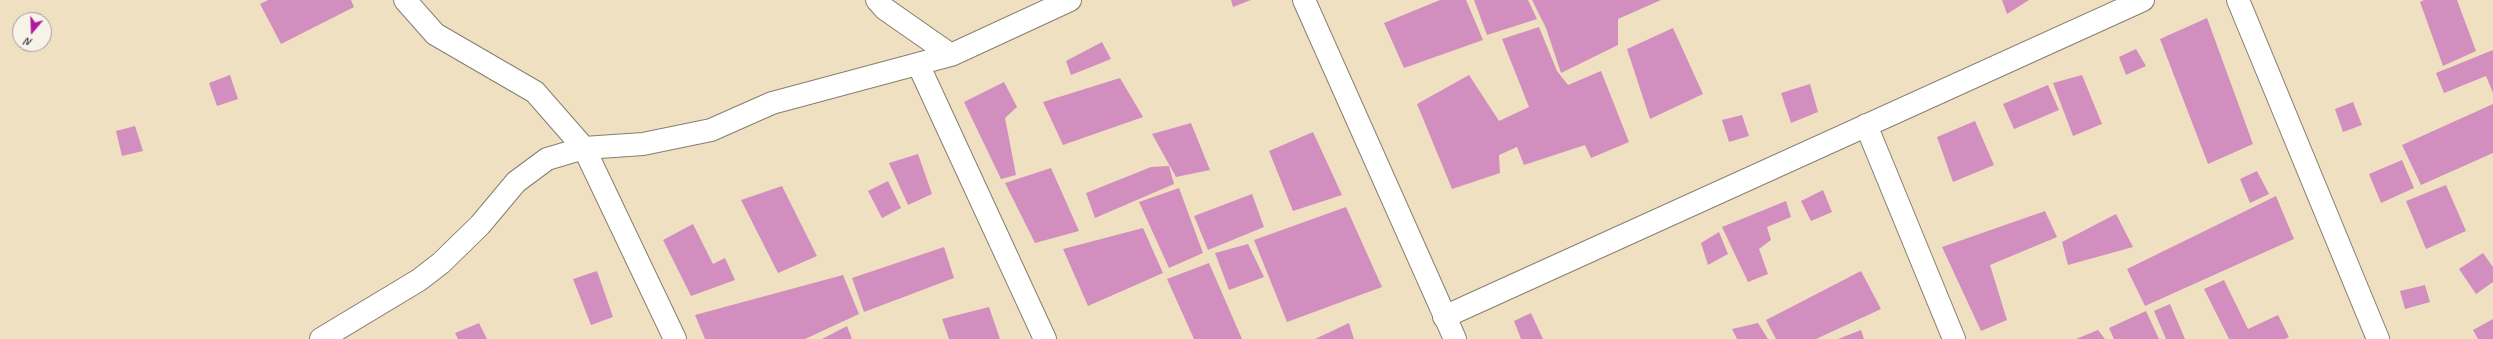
<!DOCTYPE html>
<html>
<head>
<meta charset="utf-8">
<style>
	body { margin:0 }
	#map { position:relative; width:2493px; height:339px; overflow:hidden; background:#f0e0c2; font-family:Caveat,sans-serif }
	canvas { display:block }
	.north { position:absolute; left:12px; top:12px; width:40px; height:40px; box-sizing:border-box; background:#f7f3e8; border:1px solid #9f9d96; border-radius:50%; rotate:199deg; font-size:11px; font-weight:700; line-height:16px; text-align:center; color:#1c1c1c }
	.north::after { content:''; display:block; margin:auto; width:14px; height:18px; background:#b5179e; clip-path:polygon(50% 0,100% 100%,50% 72%,0 100%) }
</style>
</head>
<body>
<div id="map">
<canvas width="2493" height="339"></canvas>
<div class="north">N</div>
</div>
<script>
const g = document.querySelector('canvas').getContext('2d');
g.lineJoin = 'round';
function fillPath(path, color) { g.fillStyle = color; g.fill(path, 'evenodd'); }
function trace(path, color, width, dash) { g.strokeStyle = color; g.lineWidth = width; g.lineCap = dash ? 'butt' : 'round'; g.setLineDash(dash || []); g.stroke(path); }
const building = new Path2D(`
	M268,0H351L354,7L281,44L260,4Z
	M1231,0H1251L1233,7Z
	M1440,0H1466L1483,40L1404,68L1384,23Z
	M1474,0H1528L1537,19L1487,35Z
	M1532,0H1661L1618,19V45L1561,73L1546,28Z
	M2002,0H2029L2007,14Z
	M2424,0H2457L2476,51L2443,66L2420,2Z
	M2207,18L2253,144L2208,164L2160,39Z
	M1539,27L1557,71L1568,85L1601,71L1629,142L1591,158L1585,145L1524,165L1517,147L1499,155L1500,173L1452,189L1417,104L1469,75L1499,121L1529,107L1502,39Z
	M1673,28L1703,94L1650,119L1627,49Z
	M1102,42L1111,59L1071,75L1066,61Z
	M2136,49L2146,66L2126,75L2119,57Z
	M2493,50V93L2486,76L2444,93L2436,73Z
	M230,75L238,99L217,106L209,83Z
	M2082,75L2102,124L2073,136L2053,83Z
	M1120,78L1143,117L1063,145L1043,102Z
	M1004,82L1017,107L1005,118L1016,175L1001,179L964,102Z
	M1810,84L1818,112L1791,123L1781,93Z
	M2048,85L2059,110L2014,129L2003,104Z
	M2353,102L2362,125L2343,132L2335,109Z
	M2493,104V153L2421,185L2402,145Z
	M1742,115L1749,136L1729,142L1722,120Z
	M1975,121L1994,165L1953,182L1937,137Z
	M1191,123L1210,170L1176,177L1152,134Z
	M135,126L143,151L122,156L116,131Z
	M1313,132L1342,195L1293,211L1269,151Z
	M918,154L932,194L908,205L889,163Z
	M2402,160L2414,188L2381,203L2369,174Z
	M1169,166L1174,184L1095,218L1086,193L1151,167Z
	M1051,168L1079,231L1035,243L1005,183Z
	M2257,171L2269,194L2250,203L2240,179Z
	M888,181L901,208L882,218L868,191Z
	M2446,185L2466,231L2426,249L2406,201Z
	M782,186L817,256L778,273L741,200Z
	M1179,188L1203,253L1169,268L1139,202Z
	M1823,190L1832,212L1811,221L1801,201Z
	M1252,194L1264,227L1208,250L1194,216Z
	M2276,196L2294,239L2145,306L2127,269Z
	M1786,201L1791,217L1767,227L1771,240L1759,249L1768,274L1748,282L1722,227Z
	M1346,207L1382,287L1287,322L1254,240Z
	M2045,211L2057,237L1990,265L2007,320L1981,331L1942,247Z
	M2116,214L2133,247L2068,265L2062,242Z
	M693,224L713,264L725,258L735,280L691,296L663,240Z
	M1143,228L1163,273L1088,306L1063,249Z
	M1719,232L1728,254L1708,265L1701,243Z
	M1248,244L1264,277L1229,290L1215,253Z
	M944,247L954,278L864,312L852,278Z
	M2483,253L2493,267V282L2476,294L2459,269Z
	M1209,263L1242,339H1194L1167,279Z
	M597,271L613,317L591,325L573,279Z
	M1861,271L1881,309L1816,339H1776L1766,320Z
	M843,275L859,314L805,339H705L695,315Z
	M2224,280L2248,329L2278,315L2289,337L2285,339H2229L2204,289Z
	M2425,285L2430,302L2405,309L2400,291Z
	M2170,304L2185,339H2166L2154,311Z
	M989,307L1000,339H949L942,319Z
	M2146,311L2159,339H2114L2109,328Z
	M1531,313L1543,339H1521L1514,321Z
	M2493,319V339H2478L2473,330Z
	M479,323L487,339H458L455,333Z
	M1349,323L1354,339H1315Z
	M1758,323L1768,339H1737L1732,329Z
	M847,326L852,339H822Z
	M1861,330L1864,339H1838Z
	M2098,330L2105,339H2076Z`);
const minor = new Path2D(`
	M405,0L435,34L535,92L584,148L675,339
	M877,0L885,9L951,55
	M1304,0L1455,339
	M2238,0L2378,339
	M918,64L1045,339
	M1866,125L1954,339
	M1444,317L2143,0
	M321,339L419,280L441,263L480,225L516,182L547,159L584,148L643,144L711,130L772,103L951,55L1070,0`);
fillPath(building, '#d28ebe');
trace(minor, '#867e6f', 24);
trace(minor, '#fff', 22);
</script>
</body>
</html>
